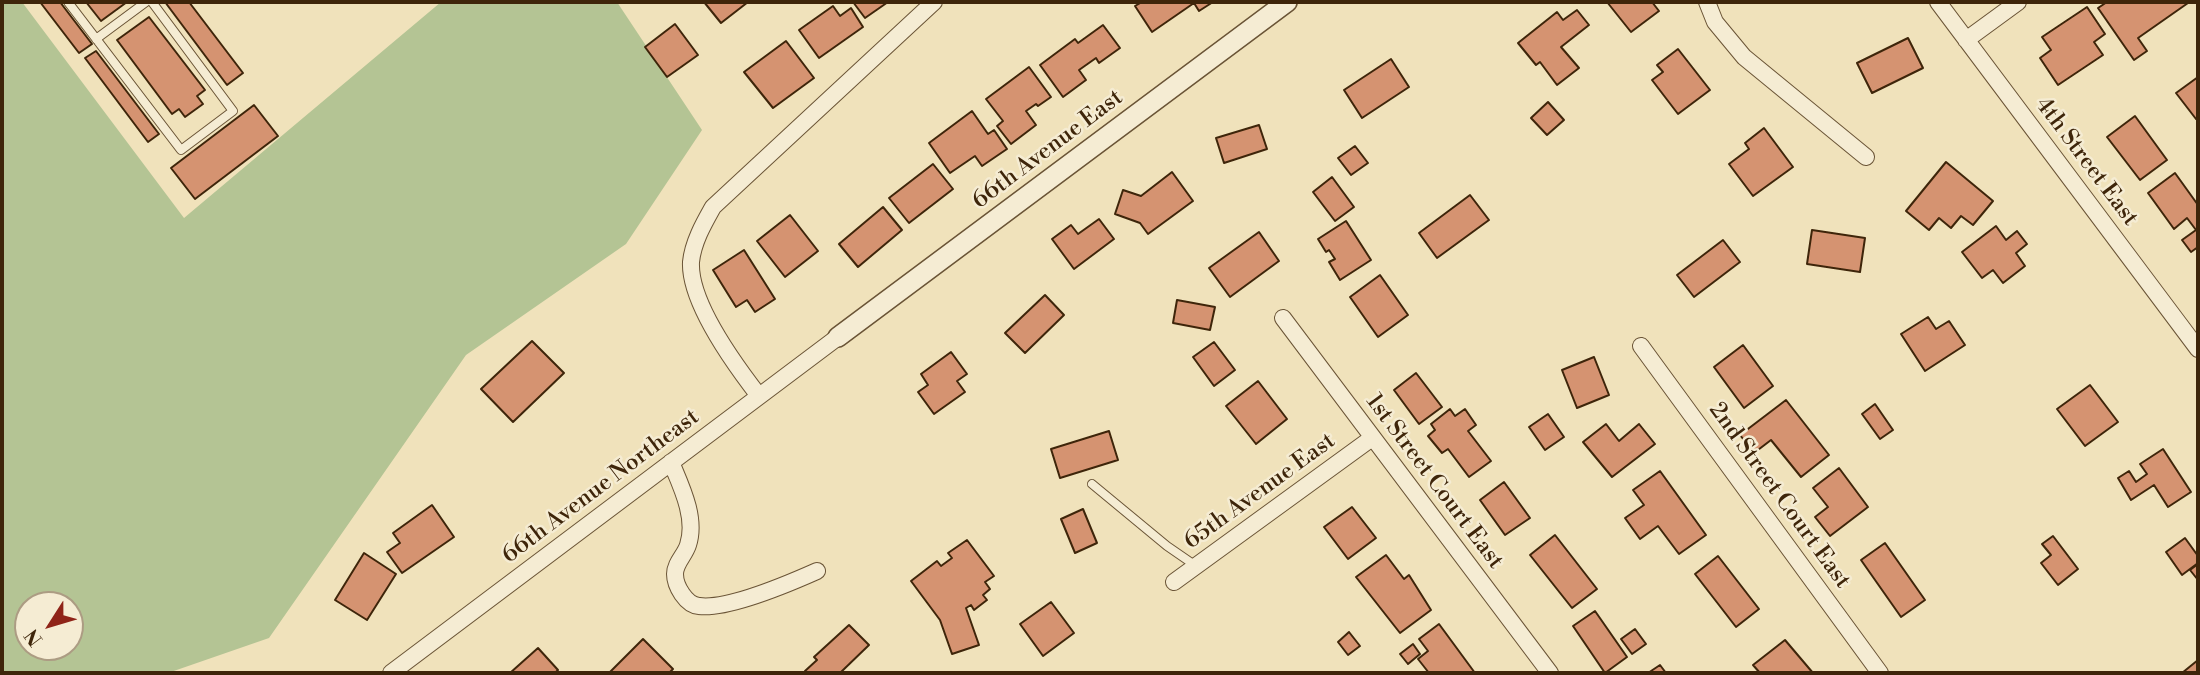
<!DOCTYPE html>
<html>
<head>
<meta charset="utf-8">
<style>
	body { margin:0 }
	#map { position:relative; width:2200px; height:675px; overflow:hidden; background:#f0e2bb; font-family:"Libre Bodoni",serif }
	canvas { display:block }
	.frame { position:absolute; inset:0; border:4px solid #3e250a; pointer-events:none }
	.north { position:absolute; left:14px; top:591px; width:70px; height:70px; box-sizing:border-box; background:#f5ecd3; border:2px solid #ac9c83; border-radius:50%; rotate:233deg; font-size:19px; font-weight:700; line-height:28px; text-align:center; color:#3e250a }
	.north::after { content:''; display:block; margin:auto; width:24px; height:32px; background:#8f2418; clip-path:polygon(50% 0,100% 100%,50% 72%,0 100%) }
</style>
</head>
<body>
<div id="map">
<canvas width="2200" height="675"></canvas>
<div class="frame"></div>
<div class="north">N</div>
</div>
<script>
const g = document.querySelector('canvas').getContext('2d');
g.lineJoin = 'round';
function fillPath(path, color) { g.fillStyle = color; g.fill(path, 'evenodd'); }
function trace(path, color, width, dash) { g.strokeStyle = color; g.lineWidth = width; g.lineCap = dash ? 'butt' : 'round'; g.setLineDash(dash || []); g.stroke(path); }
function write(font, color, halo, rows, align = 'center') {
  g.font = font + ' "Libre Bodoni",serif'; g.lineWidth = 5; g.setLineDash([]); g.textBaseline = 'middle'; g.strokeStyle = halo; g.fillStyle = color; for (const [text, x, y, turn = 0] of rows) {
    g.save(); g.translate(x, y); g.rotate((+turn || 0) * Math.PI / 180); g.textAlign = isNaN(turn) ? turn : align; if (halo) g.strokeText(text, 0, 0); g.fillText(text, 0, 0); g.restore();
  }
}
const green = new Path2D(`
	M2,2H22L184,218L441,2H617L702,130L626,244L466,355L269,638L168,673H2ZM28,605H70V647H28Z`);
const building = new Path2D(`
	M40,2H60L92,44L79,53Z
	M86,2H127L101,21Z
	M165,2H189L243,73L227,85Z
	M704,2H748L721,23Z
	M853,2H888L865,18Z
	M1142,2H1213L1199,11L1194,3L1152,32L1135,6Z
	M1607,2H1652L1659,11L1631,32Z
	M2107,2H2187L2188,3L2138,38L2147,51L2134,60L2098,8Z
	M833,6L840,16L851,8L863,27L819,58L799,30Z
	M2087,7L2105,34L2094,42L2103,55L2058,85L2040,58L2051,50L2042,37Z
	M1577,10L1589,25L1561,47L1579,68L1557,85L1540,62L1536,65L1518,43L1557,12L1563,20Z
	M149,17L205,90L197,96L203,104L185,117L179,109L172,114L117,40Z
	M675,24L698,55L667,77L645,47Z
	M1103,25L1120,48L1099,63L1096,58L1079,70L1086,80L1063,97L1040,65L1075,39L1078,43Z
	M1908,38L1923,68L1872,93L1857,63Z
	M786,41L814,78L773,108L744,72Z
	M1678,49L1710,90L1678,114L1652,80L1663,72L1657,65Z
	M96,51L159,134L148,142L85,58Z
	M1391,59L1409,87L1362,118L1344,90Z
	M1029,67L1051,97L1038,106L1036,104L1026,111L1036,125L1011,144L997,126L1003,121L986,99Z
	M2198,77V117L2196,119L2176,93Z
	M1548,102L1564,120L1547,135L1531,118Z
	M254,105L278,136L195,199L171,168Z
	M972,111L988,134L994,130L1007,149L982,166L975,156L950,173L929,143Z
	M2135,116L2167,160L2140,180L2107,137Z
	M1259,125L1267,149L1224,163L1216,138Z
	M1764,128L1793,167L1753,196L1729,164L1749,149L1745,143Z
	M1355,146L1368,163L1351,175L1338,158Z
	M1946,162L1993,201L1973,225L1961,216L1951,228L1939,218L1929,230L1906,211Z
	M933,164L953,189L909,223L889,198Z
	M1172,172L1193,201L1148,234L1140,223L1115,214L1123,190L1141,196Z
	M2175,173L2198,205V247L2191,252L2182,240L2196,230L2187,218L2174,229L2148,193Z
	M1332,177L1354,207L1335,221L1313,192Z
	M1470,195L1489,220L1437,258L1419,233Z
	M883,207L902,230L858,267L839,244Z
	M790,215L818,251L785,277L757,241Z
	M1099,219L1114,239L1074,269L1052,239L1071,225L1078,234Z
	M1346,221L1371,260L1340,280L1329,262L1335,259L1329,250L1326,252L1318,239Z
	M1996,226L2006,240L2017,231L2027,244L2016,253L2025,266L2003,283L1993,270L1982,278L1962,252Z
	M1812,230L1865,238L1860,272L1807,264Z
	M1259,232L1279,261L1230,297L1209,268Z
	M1723,240L1740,262L1694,297L1677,275Z
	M744,250L775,299L755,312L747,300L736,307L713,270Z
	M1380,275L1408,315L1378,337L1350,297Z
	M1045,295L1064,315L1025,353L1005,333Z
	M1177,300L1215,307L1210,330L1173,323Z
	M1928,317L1936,329L1949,321L1965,345L1925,371L1901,334Z
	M532,341L564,373L513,422L481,389Z
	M1214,342L1235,370L1214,386L1193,357Z
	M1743,345L1773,386L1744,408L1714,367Z
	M951,352L967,374L957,381L965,392L934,414L918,392L928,385L921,374Z
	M1594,357L1609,395L1577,408L1562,370Z
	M1416,373L1442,407L1419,424L1394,390Z
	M1258,381L1287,419L1256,444L1226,406Z
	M2090,385L2118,422L2085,446L2057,409Z
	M1786,400L1829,455L1801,477L1771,440L1754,453L1740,435Z
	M1875,404L1893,430L1880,439L1862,414Z
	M1450,409L1455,416L1465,409L1476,425L1468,431L1491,461L1469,477L1448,449L1442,453L1428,436L1435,430L1431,424Z
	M1548,414L1564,437L1545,450L1529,427Z
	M1606,424L1619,441L1639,424L1655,444L1612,477L1583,442Z
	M1109,431L1118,460L1060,478L1051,449Z
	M2163,449L2191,492L2168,507L2154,485L2131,500L2118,478L2129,471L2136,482L2147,474L2140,464Z
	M1839,468L1868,507L1830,536L1815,517L1828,507L1813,488Z
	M1660,471L1706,535L1679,554L1658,526L1640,539L1625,518L1644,505L1633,490Z
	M1504,482L1530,518L1505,535L1480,500Z
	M432,505L454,537L402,573L387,552L400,543L393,533Z
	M1352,507L1376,538L1348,559L1324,527Z
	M1083,509L1097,543L1075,553L1061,519Z
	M1555,535L1597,589L1572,608L1530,555Z
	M2053,536L2078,569L2058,585L2041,563L2051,555L2042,544Z
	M2185,538L2198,556V563L2182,575L2166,552Z
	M967,540L994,576L985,582L990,589L983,595L987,600L974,610L971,605L966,608L979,645L952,654L940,620L911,581L937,561L941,566L952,558L948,553Z
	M1885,543L1925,600L1901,617L1861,560Z
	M364,553L396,574L367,620L335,600Z
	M1386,555L1404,579L1409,575L1431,610L1400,633L1356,577Z
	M1718,556L1759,609L1736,627L1695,574Z
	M2198,564V580L2190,570Z
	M1051,602L1074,633L1043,656L1020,624Z
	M1595,611L1627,657L1605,673L1573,626Z
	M1439,624L1475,673H1429L1418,659L1428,651L1419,639Z
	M849,625L869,645L840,673H807L805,671L817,660L814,657Z
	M1635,629L1646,644L1632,654L1621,639Z
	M1349,632L1360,646L1348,655L1338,642Z
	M643,639L673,669L669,673H609Z
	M1785,640L1813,673H1760L1753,665Z
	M1413,644L1420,654L1408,664L1400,654Z
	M538,648L558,670L555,673H510Z
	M2198,660V673H2182Z
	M1660,665L1666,673H1648Z`);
const service = new Path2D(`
	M68,2L181,150L233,111L152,2
	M96,39L146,2
	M1092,484L1167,546L1196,566`);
const minor = new Path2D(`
	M1707,2L1715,22L1744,57L1866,157
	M1938,2L2198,349
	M1966,40L2018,2
	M1283,318L1550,673
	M1641,346L1880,673
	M759,396C735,365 689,302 691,262C693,242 704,223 713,207L934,2
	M671,462C681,486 697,518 688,545C685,555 675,563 675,574C675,586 686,605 699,606C728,610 790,583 817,571
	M1174,582L1372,438
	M391,673L838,337`);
const tertiary = new Path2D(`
	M838,337L1287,2`);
const streetNames = [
	["66th Avenue East",1048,150,-37],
	["4th Street East",2086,162,53],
	["1st Street Court East",1434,482,53],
	["66th Avenue Northeast",601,487,-37],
	["65th Avenue East",1260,492,-36],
	["2nd Street Court East",1779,496,54]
];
fillPath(green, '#b4c494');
fillPath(building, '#d59371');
trace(building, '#3e250a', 2);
trace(service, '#6a5436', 10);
trace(minor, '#6a5436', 18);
trace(tertiary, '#6a5436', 22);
trace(service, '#f5ecd3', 8);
trace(minor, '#f5ecd3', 16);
trace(tertiary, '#f5ecd3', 19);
write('23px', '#3e250a', '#f5ecd3', streetNames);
</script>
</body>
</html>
